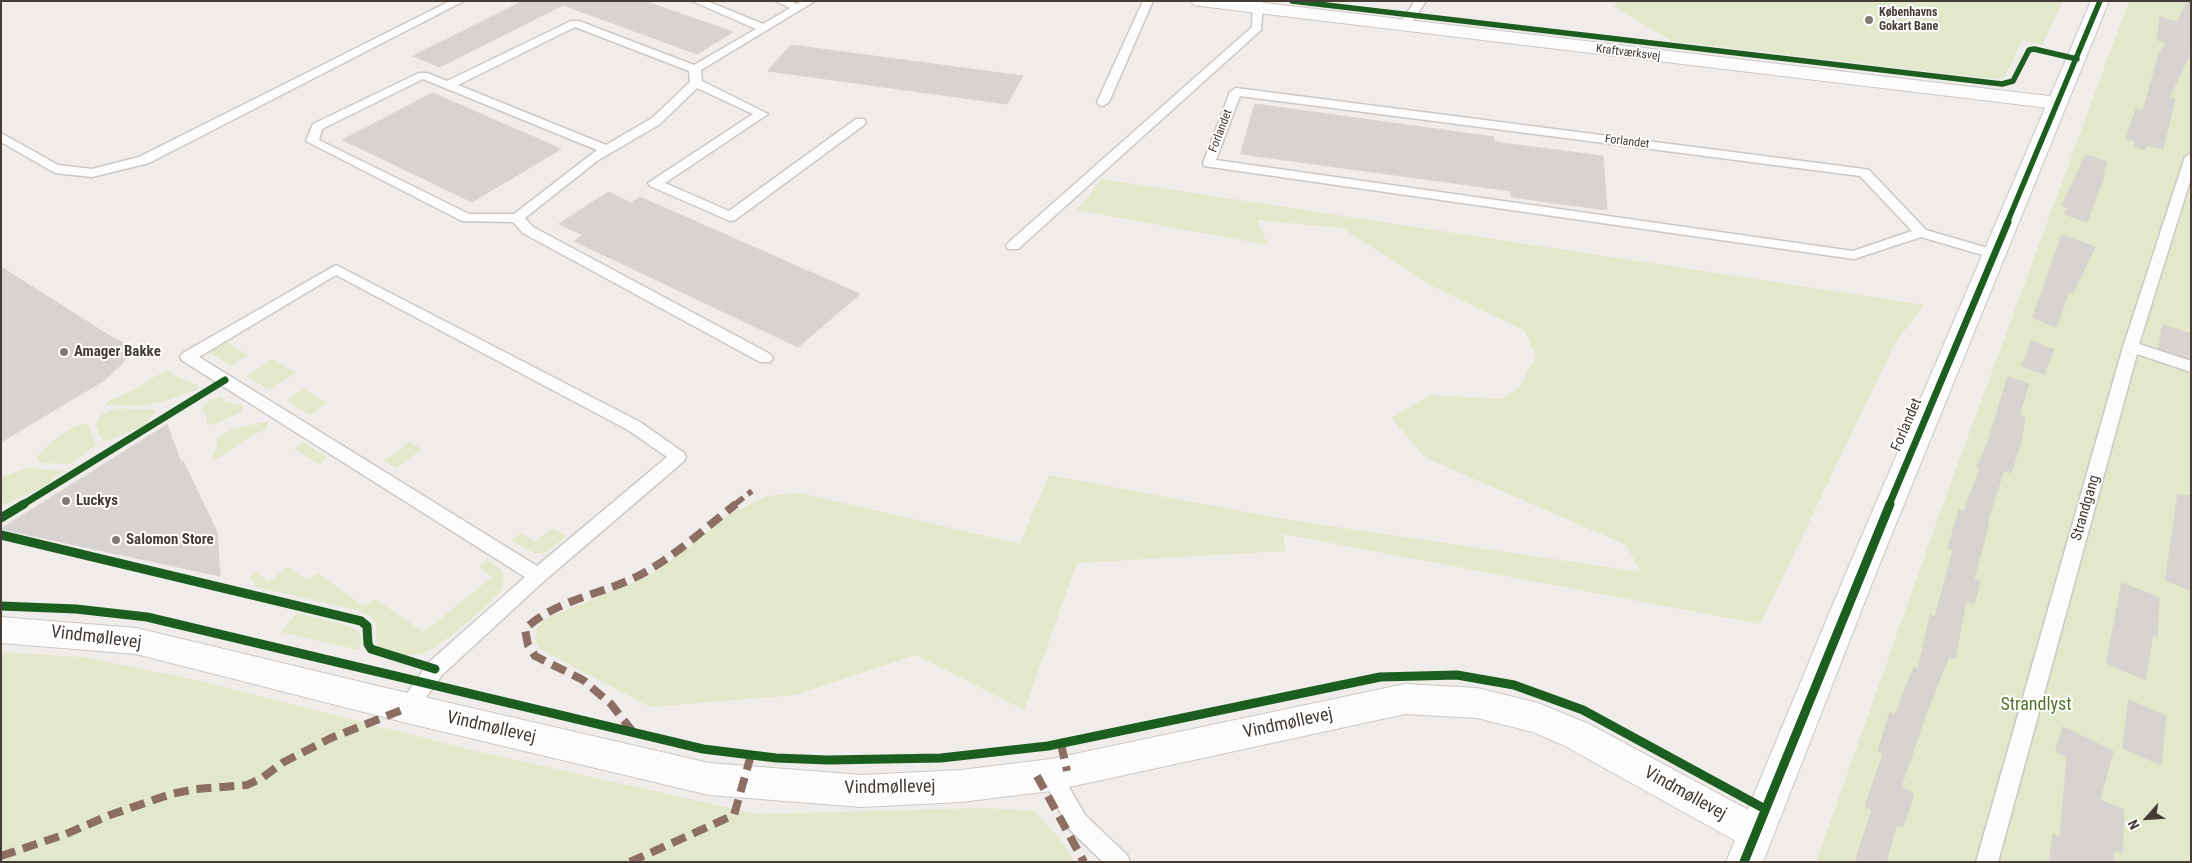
<!DOCTYPE html>
<html>
<head>
<meta charset="utf-8">
<style>
	body { margin:0 }
	#map { position:relative; width:2192px; height:863px; overflow:hidden; background:#efece9; font-family:"Roboto Condensed",sans-serif }
	canvas { display:block }
	.frame { position:absolute; inset:0; border:2px solid #453c36; pointer-events:none }
	.north { position:absolute; left:2122px; top:793px; width:50px; height:50px; -webkit-text-stroke:4px #fff; paint-order:stroke; rotate:244deg; font-size:14px; font-weight:700; line-height:20px; text-align:center; color:#453c36 }
	.north::after { content:''; display:block; margin:auto; width:18px; height:22px; background:#453c36; clip-path:polygon(50% 0,100% 100%,50% 72%,0 100%) }
</style>
</head>
<body>
<div id="map">
<canvas width="2192" height="863"></canvas>
<div class="frame"></div>
<div class="north">N</div>
</div>
<script>
const g = document.querySelector('canvas').getContext('2d');
g.lineJoin = 'round';
function fillPath(path, color) { g.fillStyle = color; g.fill(path, 'evenodd'); }
function trace(path, color, width, dash) { g.strokeStyle = color; g.lineWidth = width; g.lineCap = dash ? 'butt' : 'round'; g.setLineDash(dash || []); g.stroke(path); }
function write(font, color, halo, rows, align = 'center') {
  g.font = font + ' "Roboto Condensed",sans-serif'; g.lineWidth = 4; g.setLineDash([]); g.textBaseline = 'middle'; g.strokeStyle = halo; g.fillStyle = color; for (const [text, x, y, turn = 0] of rows) {
    g.save(); g.translate(x, y); g.rotate((+turn || 0) * Math.PI / 180); g.textAlign = isNaN(turn) ? turn : align; if (halo) g.strokeText(text, 0, 0); g.fillText(text, 0, 0); g.restore();
  }
}
const green = new Path2D(`
	M1618,1H2063L2042,45L2022,40L2005,77L1993,79L1672,41L1614,7Z
	M2129,1H2191V862H1816L1944,502Z
	M1102,179L1820,289L1924,305L1895,343L1760,624L1283,534L1285,551L1077,563L1024,710L916,655L795,695L650,707L540,649L535,640L536,628L545,619L652,575L730,514L767,496L800,493L1020,544L1049,475L1283,519L1641,572L1626,545L1426,458L1391,418L1430,395L1501,399L1519,388L1536,357L1525,331L1430,285L1342,228L1257,220L1268,245L1077,210Z
	M226,342L248,355L231,366L209,352Z
	M273,359L296,373L269,390L246,376Z
	M169,371L179,378L198,385L197,390C177,396 159,404 139,406C128,407 117,403 106,406L107,402C117,397 127,394 137,388C148,382 157,373 169,371Z
	M304,389L327,403L310,415L287,400Z
	M221,397L225,402L243,405L241,412L212,425L207,424V415L201,411C204,403 213,398 221,397Z
	M121,408C133,411 144,409 156,410L144,426L103,442L96,426C99,412 108,411 121,408Z
	M263,422H269L266,429L249,437L219,458L212,459V455L217,448V437L231,430Z
	M87,423L96,445L70,464L41,463L36,458C52,441 64,429 87,423Z
	M303,442L327,458L319,464L294,449Z
	M409,442L422,449L396,468L384,461Z
	M28,468L63,471L43,487L7,504L2,503L1,477Z
	M552,528L566,536C540,559 541,558 512,540L521,533L536,542Z
	M487,560C503,569 508,574 500,592C486,607 438,650 420,654C407,657 388,654 378,647C373,622 384,621 356,610L256,587L250,577L256,572L269,582L288,567L307,580L318,573L363,606L375,599L424,632L492,577L479,567Z
	M297,613L349,626L358,631L361,640L359,650L281,632Z
	M1,652L82,657L201,681L476,751L756,814L985,808L1035,811L1064,844L1074,862H1Z`);
const building = new Path2D(`
	M524,1H644L733,32L697,54L563,5L440,67L413,56Z
	M2188,1H2191V52L2169,98L2175,99L2163,149L2147,145L2145,150L2134,146L2135,141L2126,139L2136,109L2143,111L2158,57L2166,42L2157,40L2160,17L2177,22Z
	M791,45L1023,76L1007,104L768,71Z
	M433,93L561,149L472,202L343,140Z
	M1255,104L1494,137V142L1603,156L1607,210L1511,197V191L1241,154Z
	M2086,155L2107,162L2102,173L2105,174L2087,222L2064,214L2068,208L2062,206Z
	M609,192L631,203L640,197L860,294L798,347L574,241L583,235L559,224Z
	M2062,235L2095,247L2073,293L2069,292L2056,327L2033,318Z
	M1,267L113,338L130,346L123,363L103,381L1,442Z
	M2163,325L2191,334V359L2159,349Z
	M2032,341L2054,350L2044,374L2022,366Z
	M2008,377L2029,384L2019,415L2025,417L2021,442L2011,473L2004,470L1987,522L1989,523L1974,579L1980,582L1974,604L1966,601L1955,659L1949,656L1923,722L1901,787L1914,794L1903,827L1897,824L1886,862H1855L1872,810L1865,806L1883,754L1878,751L1890,712L1895,715L1914,667L1918,669L1930,615L1935,617L1953,550L1948,548L1959,510L1964,512L1980,468L1977,467L1987,445Z
	M167,425L181,462L183,461L217,532L220,576L1,529Z
	M2178,495L2191,496V591L2166,580Z
	M2122,583L2159,598L2157,637L2153,635L2145,680L2107,663Z
	M2129,700L2166,716L2161,765L2123,748Z
	M2063,727L2113,751L2100,800L2124,810L2122,853L2114,850L2113,862H2049L2053,834L2060,837L2067,757L2056,751Z`);
const service = new Path2D(`
	M450,1H464L149,163L92,177L55,173L1,142V133L58,165L92,169L139,157Z
	M692,1H707L763,24L790,8L775,1H790L797,4L802,1H815L701,70L702,81L768,114L665,183L729,211L856,119H864L866,122L864,125L735,220L730,221L650,186L648,183L753,114L697,88L660,124L597,161L525,218L533,227L770,354L773,358L770,362H760L523,233L513,222L462,221L306,141L313,124L419,73H427L447,81L571,21H579L694,65L756,29ZM575,27L689,71L690,82L652,118L606,145L458,85ZM423,79L597,150L514,214H469L319,140L322,129Z
	M1143,1H1153L1109,102L1103,106L1099,105L1097,102Z
	M1253,1H1263L1261,30L1018,249H1008L1006,246L1008,243L1252,27Z
	M1415,1H1426L1408,28H1400L1398,26Z
	M1236,88L1864,169L1869,170L1926,230L1998,251L2000,254L1993,258L1921,237L1854,259L1204,166L1203,163L1230,92ZM1240,96L1860,176L1912,231L1853,251L1216,160Z
	M2191,153V178L2139,344L2191,361V372L2137,354L1998,862H1976L2123,347L2185,157Z
	M336,265L640,422L684,453L686,457L684,461L544,581L442,675L414,714L407,717L400,714L397,708L428,663L525,577L183,361L180,357L183,353ZM336,275L628,430L667,457L537,566L199,357Z
	M1051,766L1058,768L1085,815L1127,855L1130,862H1103L1069,829L1041,775L1044,768Z`);
const minor = new Path2D(`
	M1191,1H1248L2057,97L2064,99L2067,103L2064,107L2057,109L1200,6L1194,5Z
	M1,617L136,628L407,693L709,763L862,775L961,770L1051,759L1405,684L1477,688L1538,703L1589,724L1769,821L1774,833L1769,845L1756,850L1743,845L1565,746L1533,732L1477,718L1405,714L1051,791L961,802L862,807L709,795L407,723L136,654L1,643Z`);
const tertiary = new Path2D(`
	M2091,1H2109L1876,573L1763,862H1726L1846,573Z`);
const quietFar1 = new Path2D(`
	M734,505L752,491`);
const quiet = new Path2D(`
	M633,732L611,704L583,680L535,656L528,645L525,629C556,600 599,595 636,577C672,559 704,529 736,504
	M1061,744L1067,771
	M1037,776L1084,862
	M1,856L66,834L110,815L171,794L196,789L247,785L262,778L282,763L331,738L407,708
	M630,862L734,815L751,755`);
const cyclewayFar2 = new Path2D(`
	M1292,1L2002,84L2013,81L2029,50L2034,49L2077,59
	M2007,223L2100,1`);
const cyclewayFar1 = new Path2D(`
	M22,505L225,380
	M1889,505L2008,222`);
const cycleway = new Path2D(`
	M1,518L24,504
	M1,535L361,621L367,626L368,644L371,649L435,669
	M1,606L76,609L147,617L703,749L776,758L828,760L941,758L1048,746L1380,677L1457,675L1514,685L1583,710L1765,809
	M1744,862L1890,504`);
const markers = [
	[1869,20,5,"#807a75"],
	[64,352,5,"#807a75"],
	[66,501,5,"#807a75"],
	[116,540,5,"#807a75"]
];
const farPoinames = [
	["Københavns",1879,13],
	["Gokart Bane",1879,27]
];
const farStreetnames = [
	["Kraftværksvej",1628,53,7],
	["Forlandet",1221,131,-69],
	["Forlandet",1627,142,7]
];
const poiNames = [
	["Amager Bakke",74,352],
	["Luckys",76,501],
	["Salomon Store",126,540]
];
const streetNames = [
	["Forlandet",1907,425,-67],
	["Strandgang",2086,508,-74]
];
const nearStreetnames = [
	["Vindmøllevej",96,638,7],
	["Vindmøllevej",1288,724,-12],
	["Vindmøllevej",491,728,13],
	["Vindmøllevej",890,788,-1],
	["Vindmøllevej",1685,794,29]
];
const nearParknames = [
	["Strandlyst",2036,705]
];
fillPath(green, '#e2e8ca');
fillPath(building, '#d7d3d0');
trace(building, '#d7d3cf', 1);
trace(service, '#ccc8c5', 3);
trace(minor, '#ccc8c5', 2);
trace(tertiary, '#ccc8c5', 2);
fillPath(service, '#fdfcfc');
fillPath(minor, '#fdfcfc');
fillPath(tertiary, '#fdfcfc');
trace(quietFar1, '#8d6e63', 5.5, [12, 5.5]);
trace(quiet, '#8d6e63', 8, [15, 8]);
trace(cyclewayFar2, '#1b5e20', 5.5);
trace(cyclewayFar1, '#1b5e20', 7);
trace(cycleway, '#1b5e20', 9);
for (const [x, y, r, color] of markers) { const dot = new Path2D(); dot.arc(x, y, r, 0, 2 * Math.PI); g.fillStyle = color; g.fill(dot); trace(dot, '#fff', 2); }
write('bold 12px', '#453c36', '#fff', farPoinames, 'left');
write('12px', '#453c36', '#fff', farStreetnames);
write('bold 15px', '#453c36', '#fff', poiNames, 'left');
write('15px', '#453c36', '#fff', streetNames);
write('18px', '#453c36', '#fff', nearStreetnames);
write('18px', '#54742b', '#fff', nearParknames);
</script>
</body>
</html>
